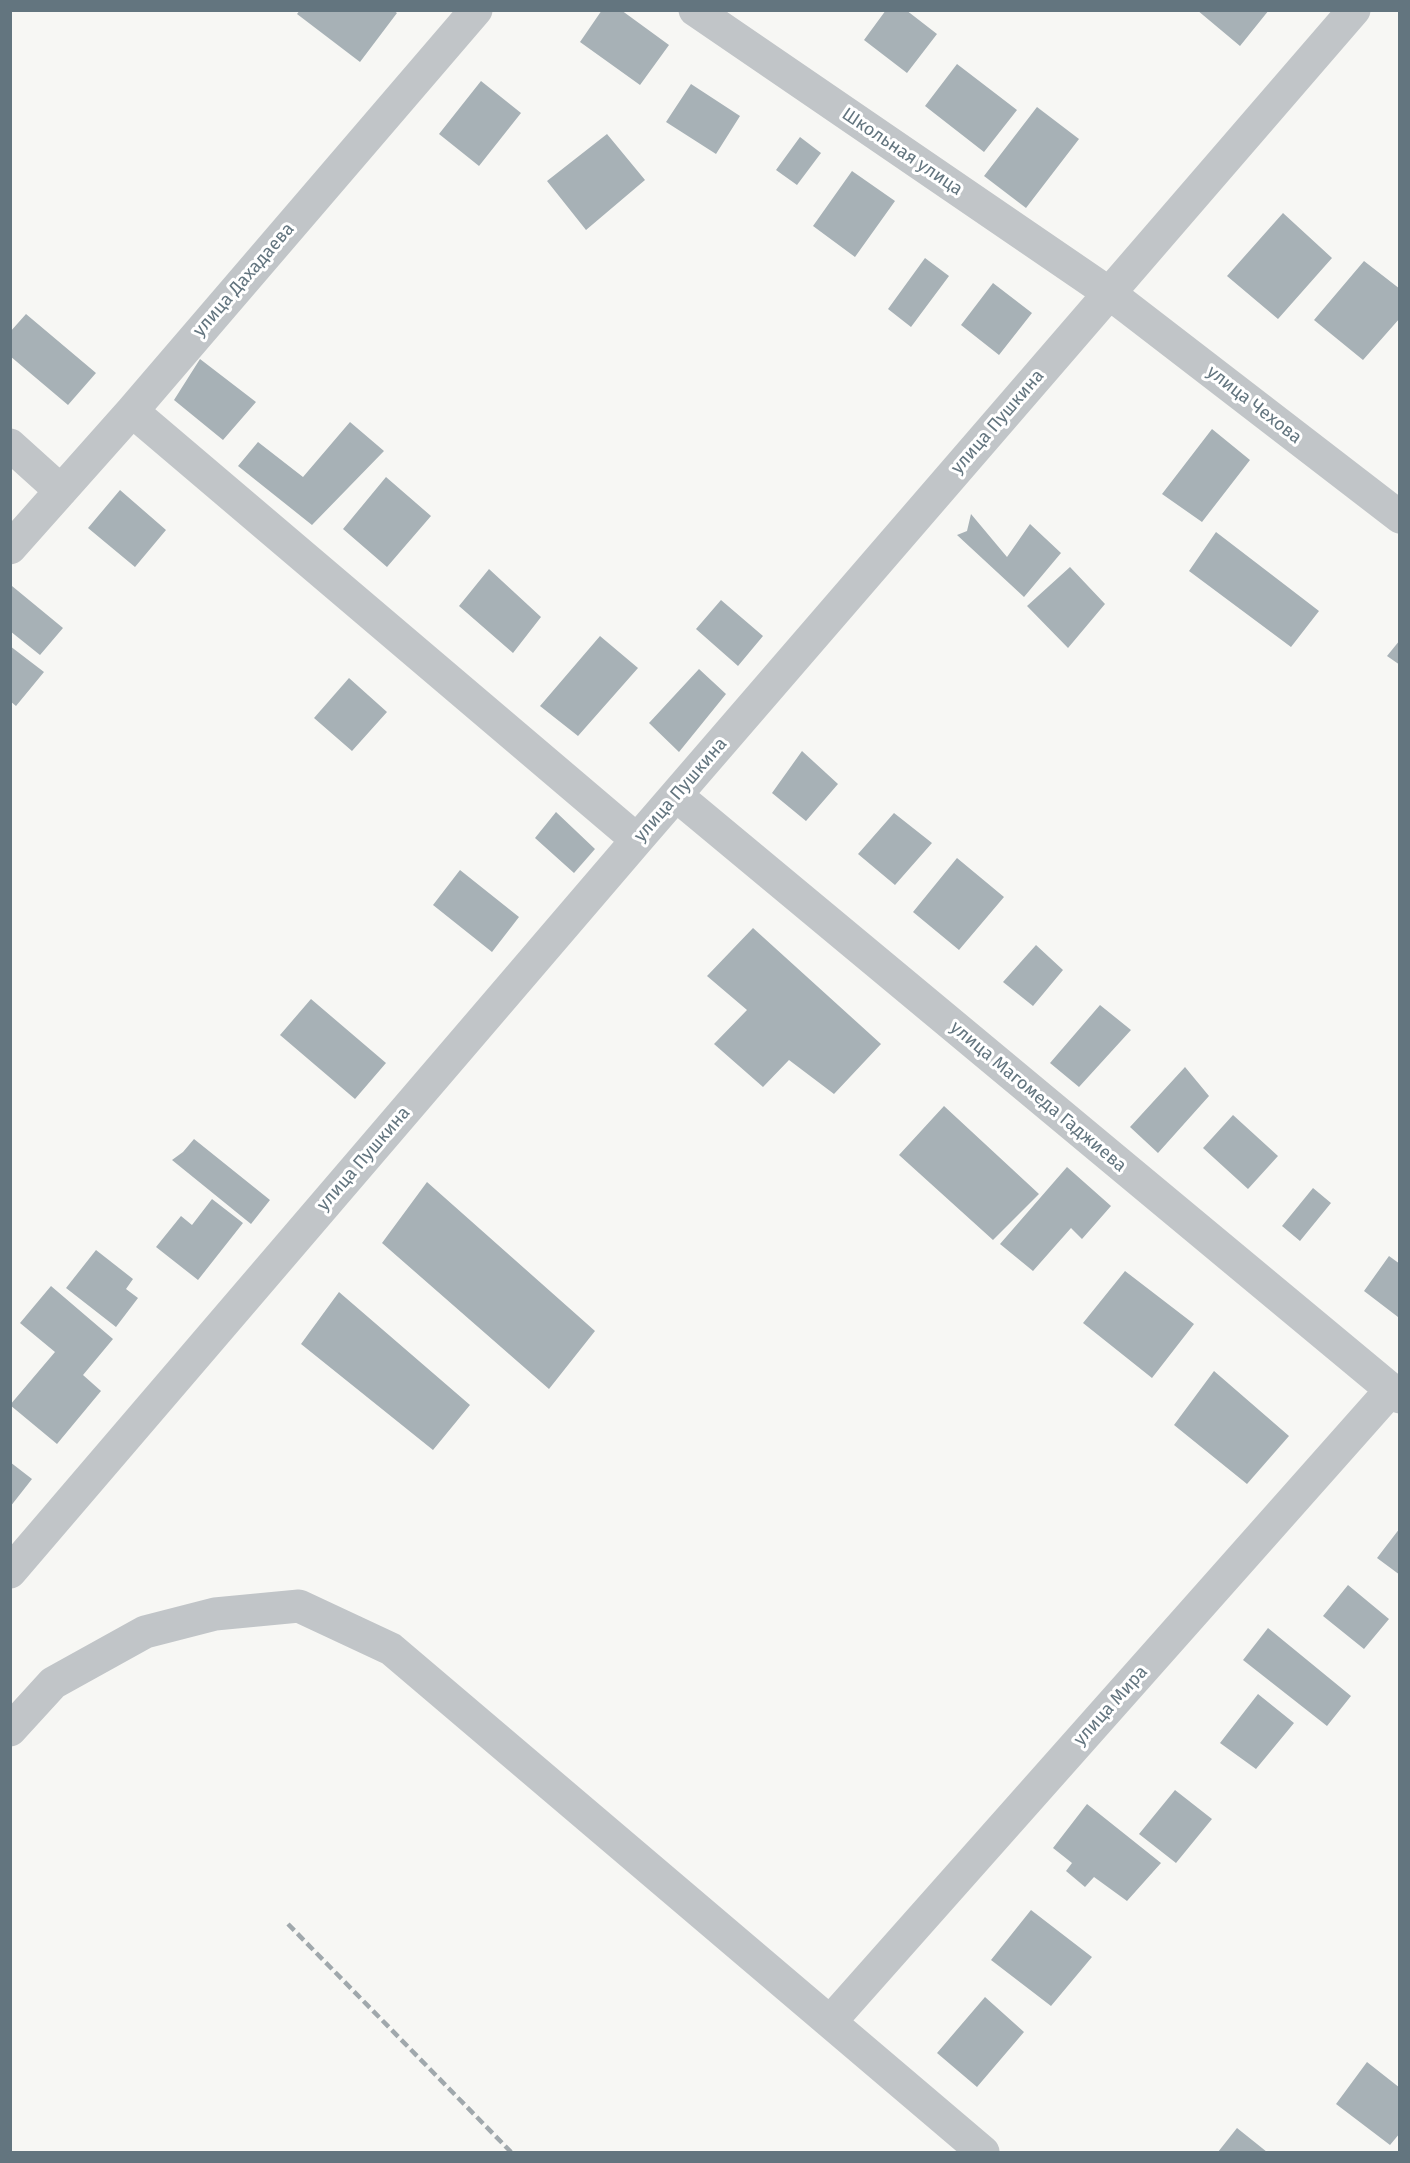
<!DOCTYPE html>
<html>
<head>
<meta charset="utf-8">
<style>
	body { margin:0 }
	#map { position:relative; width:1410px; height:2163px; overflow:hidden; background:#f7f7f4; font-family:"Fira Sans",sans-serif }
	canvas { display:block }
	.frame { position:absolute; inset:0; border:12px solid #63757f; pointer-events:none }
</style>
</head>
<body>
<div id="map">
<canvas width="1410" height="2163"></canvas>
<div class="frame"></div>
</div>
<script>
const g = document.querySelector('canvas').getContext('2d');
g.lineJoin = 'round';
function fillPath(path, color) { g.fillStyle = color; g.fill(path, 'evenodd'); }
function trace(path, color, width, dash) { g.strokeStyle = color; g.lineWidth = width; g.lineCap = dash ? 'butt' : 'round'; g.setLineDash(dash || []); g.stroke(path); }
function write(font, color, halo, rows, align = 'center') {
  g.font = font + ' "Fira Sans",sans-serif'; g.lineWidth = 6; g.setLineDash([]); g.textBaseline = 'middle'; g.strokeStyle = halo; g.fillStyle = color; for (const [text, x, y, turn = 0] of rows) {
    g.save(); g.translate(x, y); g.rotate((+turn || 0) * Math.PI / 180); g.textAlign = isNaN(turn) ? turn : align; if (halo) g.strokeText(text, 0, 0); g.fillText(text, 0, 0); g.restore();
  }
}
const building = new Path2D(`
	M300,10H393L397,13L360,62L297,14Z
	M602,10H621L669,45L640,85L580,42Z
	M886,10H906L937,34L907,73L864,40Z
	M1197,10H1269L1240,46Z
	M957,64L1017,110L984,152L925,106Z
	M481,81L521,113L479,166L439,134Z
	M691,84L740,116L716,154L666,122Z
	M1037,107L1079,139L1026,208L984,176Z
	M607,134L645,180L586,230L547,181Z
	M800,137L821,153L797,185L776,170Z
	M852,171L895,201L855,257L813,226Z
	M1283,213L1332,258L1278,319L1227,276Z
	M925,258L949,276L911,327L888,309Z
	M1364,261L1400,289V318L1363,360L1314,320Z
	M993,283L1032,313L999,355L961,325Z
	M26,314L96,373L68,405L10,356V332Z
	M200,359L256,402L223,440L174,400Z
	M350,422L384,451L312,525L238,466L258,442L303,477Z
	M1212,429L1250,460L1202,522L1162,494Z
	M386,477L431,516L387,567L343,529Z
	M120,490L166,530L135,567L88,528Z
	M971,514L1007,557L1030,524L1061,553L1024,597L957,535L967,531Z
	M1216,532L1319,611L1291,647L1189,571Z
	M1070,567L1105,604L1068,648L1027,606Z
	M489,569L541,617L513,653L459,606Z
	M12,586L63,628L40,655L10,631V588Z
	M721,600L763,636L738,666L696,629Z
	M600,636L638,668L578,736L540,706Z
	M1400,640V665L1387,656Z
	M10,646L44,672L16,706L10,701Z
	M699,669L726,694L679,752L649,723Z
	M349,678L387,712L352,751L314,718Z
	M802,751L838,784L806,821L772,793Z
	M556,812L595,849L574,873L535,838Z
	M894,813L932,843L895,885L858,854Z
	M957,858L1004,897L959,950L913,912Z
	M460,870L519,917L492,952L433,905Z
	M753,928L881,1044L834,1094L789,1060L763,1087L714,1044L747,1010L707,976Z
	M1036,945L1063,970L1033,1006L1003,982Z
	M311,999L386,1063L355,1099L280,1035Z
	M1100,1005L1131,1030L1079,1087L1050,1063Z
	M1185,1067L1209,1096L1158,1153L1130,1127Z
	M944,1106L1039,1194L993,1240L899,1155Z
	M1233,1115L1278,1156L1248,1189L1203,1148Z
	M194,1139L270,1200L251,1224L172,1160L183,1152Z
	M1067,1167L1111,1206L1082,1239L1071,1228L1033,1271L1000,1244Z
	M427,1182L595,1331L549,1389L382,1243Z
	M1313,1188L1331,1203L1300,1241L1282,1226Z
	M212,1199L243,1223L198,1280L156,1247L181,1216L192,1225Z
	M96,1250L133,1279L126,1289L138,1298L116,1327L66,1288Z
	M1389,1256L1400,1264L1398,1317L1364,1291Z
	M1125,1271L1194,1324L1152,1378L1083,1323Z
	M51,1286L113,1339L83,1375L101,1391L57,1444L10,1405L55,1352L20,1323Z
	M339,1292L470,1405L433,1450L301,1344Z
	M1214,1371L1289,1436L1247,1484L1174,1425Z
	M10,1462L32,1479L10,1507Z
	M1400,1528V1575L1377,1558Z
	M1348,1585L1389,1619L1364,1649L1323,1616Z
	M1268,1628L1351,1696L1327,1726L1243,1660Z
	M1258,1694L1294,1723L1256,1769L1220,1743Z
	M1175,1790L1212,1819L1176,1863L1139,1834Z
	M1087,1804L1161,1863L1127,1901L1094,1877L1085,1887L1066,1871L1072,1863L1053,1848Z
	M1031,1910L1092,1957L1051,2006L991,1960Z
	M985,1997L1024,2032L977,2087L937,2053Z
	M1367,2062L1400,2088V2133L1390,2145L1336,2104Z
	M1237,2128L1267,2152H1218Z`);
const minor = new Path2D(`
	M695,10L1109,293L1400,517
	M132,411L637,840
	M10,445L61,491
	M10,548L132,411L476,10
	M677,796L1400,1397
	M10,1572L637,840L1354,10
	M10,1730L53,1683L145,1632L215,1614L299,1606L391,1649L983,2152
	M830,2022L1391,1390`);
const rail = new Path2D(`
	M288,1924L511,2152`);
const streetNames = [
	["Школьная улица",902,152,34],
	["улица Дахадаева",244,280,-49],
	["улица Чехова",1254,405,38],
	["улица Пушкина",998,422,-49],
	["улица Пушкина",681,790,-49],
	["улица Магомеда Гаджиева",1038,1097,40],
	["улица Пушкина",364,1159,-49],
	["улица Мира",1111,1706,-48]
];
fillPath(building, '#a7b1b6');
trace(minor, '#c1c5c8', 33);
trace(rail, '#a0a8ac', 4.5, [9, 4.5]);
write('18px', '#63757f', '#fff', streetNames);
</script>
</body>
</html>
